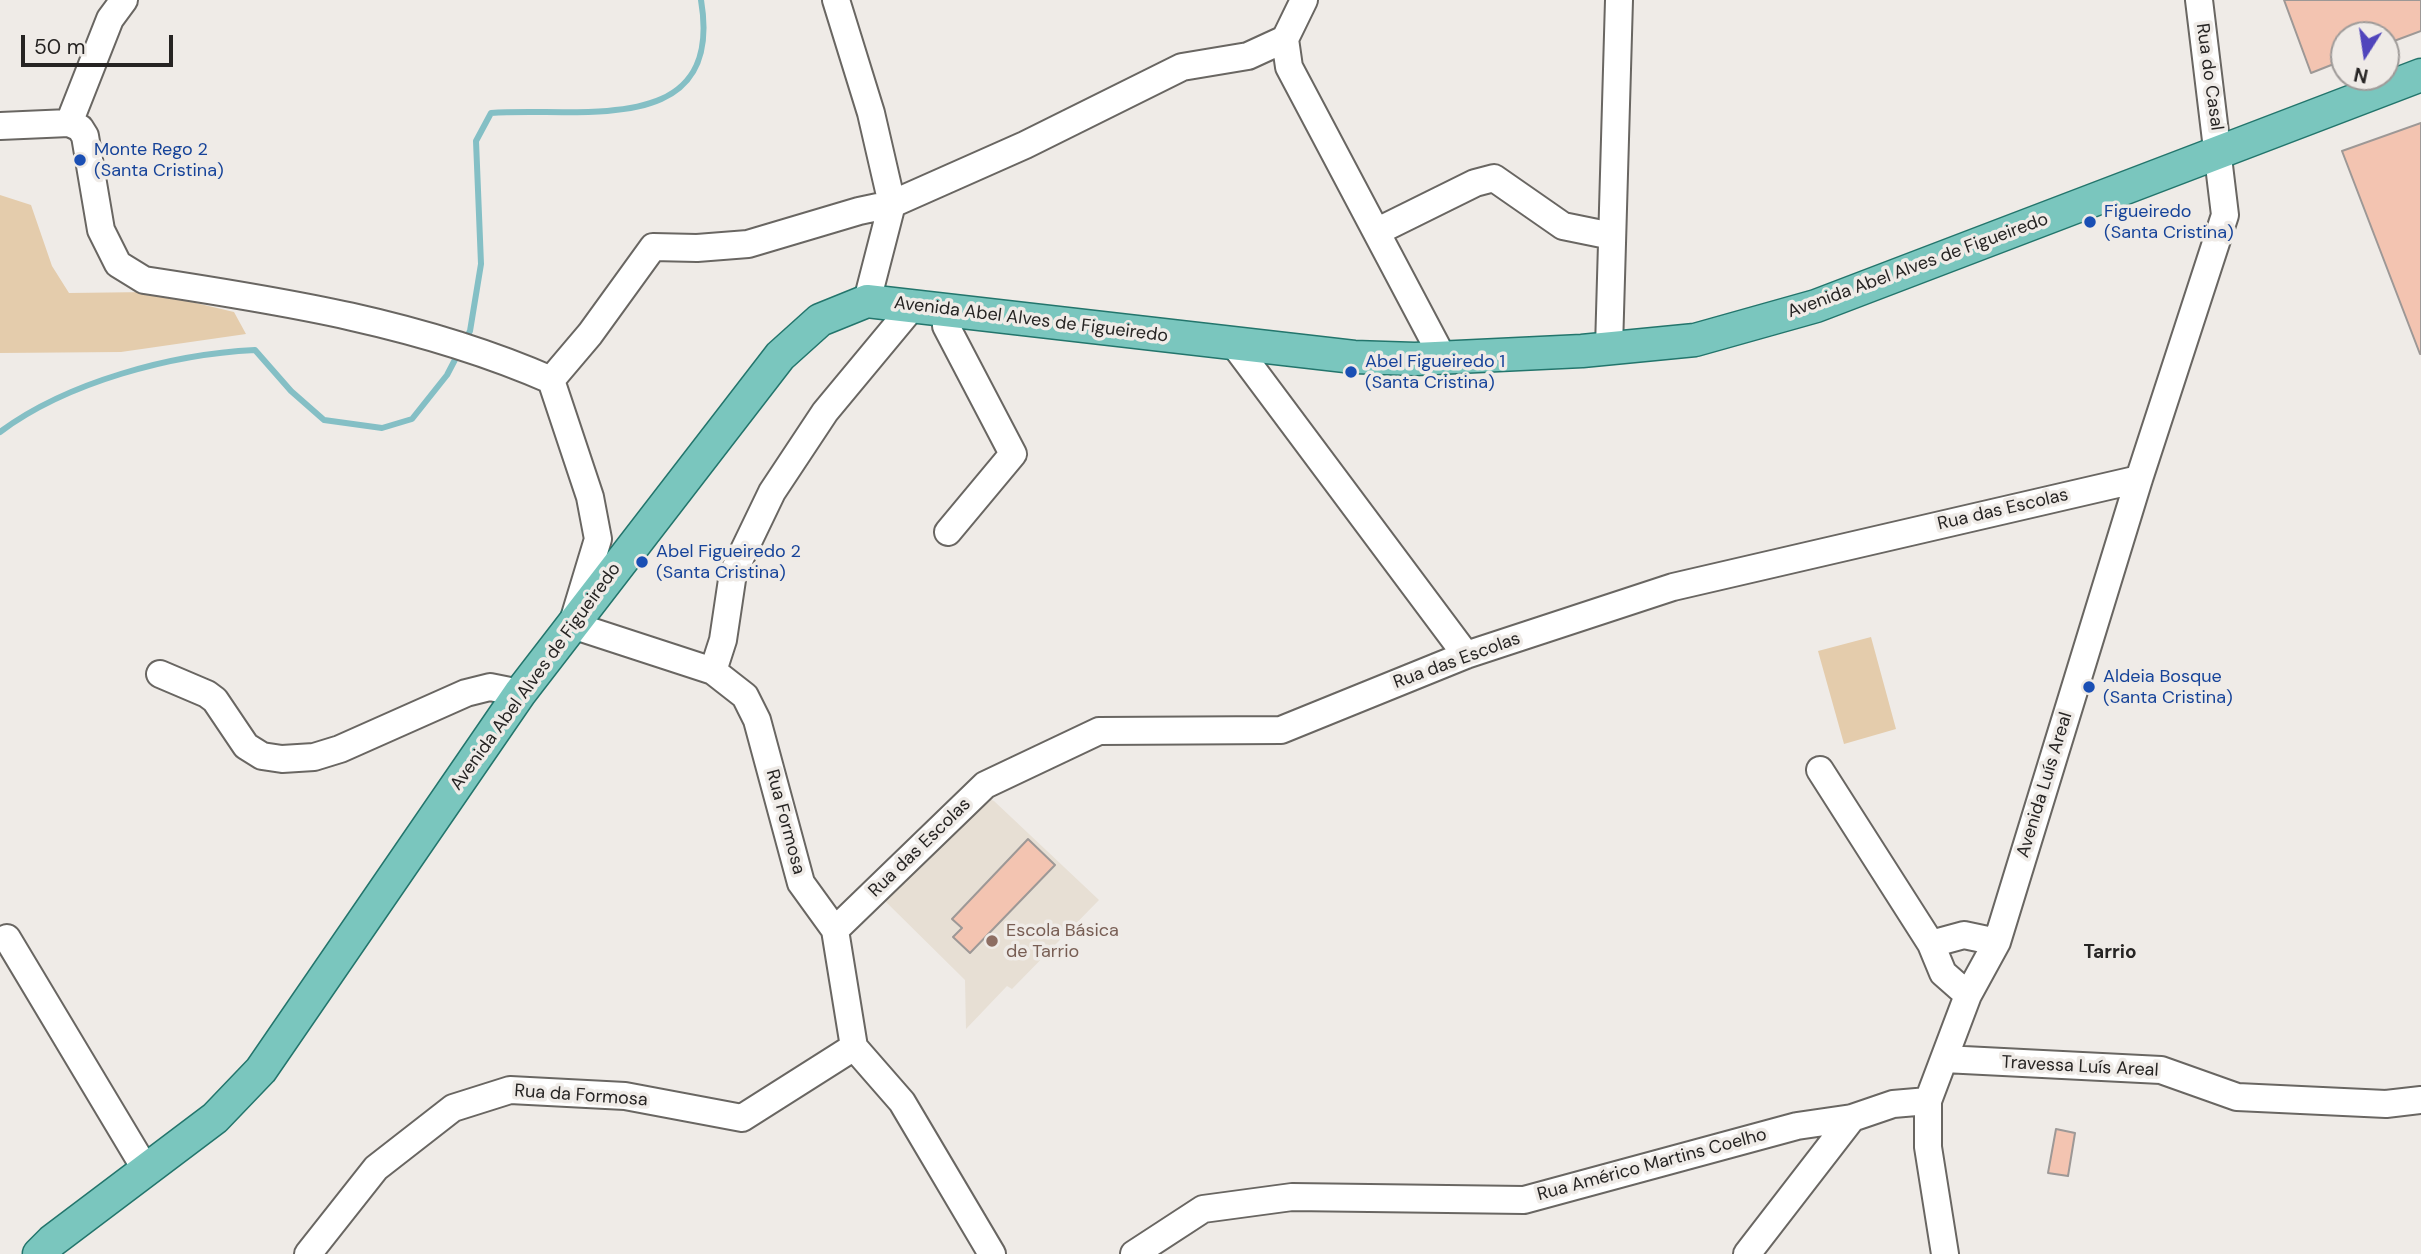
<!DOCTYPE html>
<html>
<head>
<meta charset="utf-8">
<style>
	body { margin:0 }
	#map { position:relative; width:2421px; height:1254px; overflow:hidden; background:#efebe7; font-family:"DM Sans",sans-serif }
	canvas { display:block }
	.north { position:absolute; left:2330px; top:21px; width:70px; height:70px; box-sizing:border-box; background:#efebe7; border:2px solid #9f9b99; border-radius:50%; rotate:192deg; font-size:19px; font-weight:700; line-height:28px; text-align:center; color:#262423 }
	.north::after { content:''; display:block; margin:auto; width:24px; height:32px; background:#5045bc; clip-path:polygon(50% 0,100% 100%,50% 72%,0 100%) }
	.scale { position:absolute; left:21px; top:35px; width:152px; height:32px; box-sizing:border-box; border:4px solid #262423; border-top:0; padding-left:9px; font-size:21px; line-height:24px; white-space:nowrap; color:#262423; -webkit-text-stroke:5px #efebe7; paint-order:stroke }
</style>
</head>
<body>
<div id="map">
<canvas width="2421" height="1254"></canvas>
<div class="north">N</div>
<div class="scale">50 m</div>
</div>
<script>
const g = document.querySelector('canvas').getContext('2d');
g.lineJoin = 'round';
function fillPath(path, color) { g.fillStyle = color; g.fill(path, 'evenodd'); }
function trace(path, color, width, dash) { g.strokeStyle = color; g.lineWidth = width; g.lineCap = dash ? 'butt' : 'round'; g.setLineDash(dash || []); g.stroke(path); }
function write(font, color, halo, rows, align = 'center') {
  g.font = font + ' "DM Sans",sans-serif'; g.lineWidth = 7; g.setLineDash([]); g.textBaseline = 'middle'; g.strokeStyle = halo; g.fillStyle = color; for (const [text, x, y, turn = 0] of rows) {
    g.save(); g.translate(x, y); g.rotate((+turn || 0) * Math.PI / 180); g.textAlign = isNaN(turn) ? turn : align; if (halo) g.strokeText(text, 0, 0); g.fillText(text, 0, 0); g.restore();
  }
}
const built = new Path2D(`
	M987,798L994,801L1099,900L1012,989L1007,986L966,1029L965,980L885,901Z`);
const green = new Path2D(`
	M0,195L31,205L52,266L69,293L149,292L234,312L246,334L121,352L0,353Z
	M1871,637L1896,729L1844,744L1818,651Z`);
const stream = new Path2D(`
	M464,342L470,331L481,264L476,141L491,113C577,106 725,141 701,0
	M0,432C67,382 172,354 255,350L291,391L324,420L382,428L412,419L447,375L459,352`);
const building = new Path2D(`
	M2284,0H2421V31L2386,44V35H2344V60L2311,73Z
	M2421,123V354H2420L2342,151Z
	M1028,839L1055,865L970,953L953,937L962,928L952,919Z
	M2056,1129L2075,1133L2068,1176L2048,1173Z`);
const minor = new Path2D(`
	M836,0L871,113L892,204L867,301
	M1304,0L1285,39L1289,67L1443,358
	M69,123L110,19L124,0
	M0,126L69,123L80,128L85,136L101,230L118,264L144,280C282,301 421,323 551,380L590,497L598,539L572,625L713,671L745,696L757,720L801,883L835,930L854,1047L902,1102L992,1254
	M1378,231L1475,183L1494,178L1563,226L1612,236
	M1233,343L1466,655
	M1609,348L1619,0
	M551,380L590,334L653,247L697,248L748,244L859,211L892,204L1025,145L1182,67L1248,56L1285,39
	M948,532L1013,454L946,326L948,309
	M713,671L723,640L733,573L772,492L825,412L913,306
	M160,674L207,694L215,700L246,746L262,756L282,759L314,757L340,749L466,693L490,687L520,693
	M1820,770L1931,944L1943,973L1968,995
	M835,930L985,785L1099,731L1281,730L1466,655L1673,587L2139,479
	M7,938L146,1170
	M1931,944L1964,935L1997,942
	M1944,1059L2161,1070L2237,1097L2386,1104L2421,1100
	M308,1254L376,1168L453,1108L510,1090L625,1096L742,1118L854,1047
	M1134,1254L1203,1209L1292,1197L1524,1200L1797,1126L1852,1118L1893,1104L1928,1101
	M1747,1254L1852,1118
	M1945,1254L1928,1147V1101L1968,995L1997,942L2139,479L2225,215L2199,0`);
const major = new Path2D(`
	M39,1254L52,1241L215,1118L261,1070L520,693L780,356L820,320L867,301L1354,357L1415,359L1582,351L1695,340L1816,306L2421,75`);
const markers = [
	[80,160,7,"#1a4fb4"],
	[2090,222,7,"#1a4fb4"],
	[1351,372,7,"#1a4fb4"],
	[642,562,7,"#1a4fb4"],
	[2089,687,7,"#1a4fb4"],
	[992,941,7,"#8d6e63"]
];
const streetNames = [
	["Rua do Casal",2209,77,82],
	["Avenida Abel Alves de Figueiredo",1918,266,-20],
	["Avenida Abel Alves de Figueiredo",1031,320,7],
	["Rua das Escolas",2003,510,-13],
	["Rua das Escolas",1457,661,-20],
	["Avenida Abel Alves de Figueiredo",536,677,-54],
	["Avenida Luís Areal",2045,785,-73],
	["Rua Formosa",785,822,75],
	["Rua das Escolas",920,848,-44],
	["Travessa Luís Areal",2080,1067,3],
	["Rua da Formosa",581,1096,4],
	["Rua Américo Martins Coelho",1652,1165,-15]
];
const transitNames = [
	["Monte Rego 2",94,150],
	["(Santa Cristina)",94,171],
	["Figueiredo",2104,212],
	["(Santa Cristina)",2104,233],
	["Abel Figueiredo 1",1365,362],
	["(Santa Cristina)",1365,383],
	["Abel Figueiredo 2",656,552],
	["(Santa Cristina)",656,573],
	["Aldeia Bosque",2103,677],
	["(Santa Cristina)",2103,698]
];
const educationNames = [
	["Escola Básica",1006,931],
	["de Tarrio",1006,952]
];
const neighbourhoodNames = [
	["Tarrio",2110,953]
];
fillPath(built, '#e7dfd4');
fillPath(green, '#e4ccac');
trace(stream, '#84bfc5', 6);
fillPath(building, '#f3c4b1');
trace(building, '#9d9896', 2);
trace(minor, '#696662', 30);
trace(major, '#23756c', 35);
trace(minor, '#fff', 26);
trace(major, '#7ac6be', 32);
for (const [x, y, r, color] of markers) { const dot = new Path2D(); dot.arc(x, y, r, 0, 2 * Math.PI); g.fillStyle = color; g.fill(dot); trace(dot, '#efebe7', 2.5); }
write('18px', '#262423', '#efebe7', streetNames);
write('18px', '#164399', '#efebe7', transitNames, 'left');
write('18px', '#785e54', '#efebe7', educationNames, 'left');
write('bold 19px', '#262423', '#efebe7', neighbourhoodNames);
</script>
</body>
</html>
